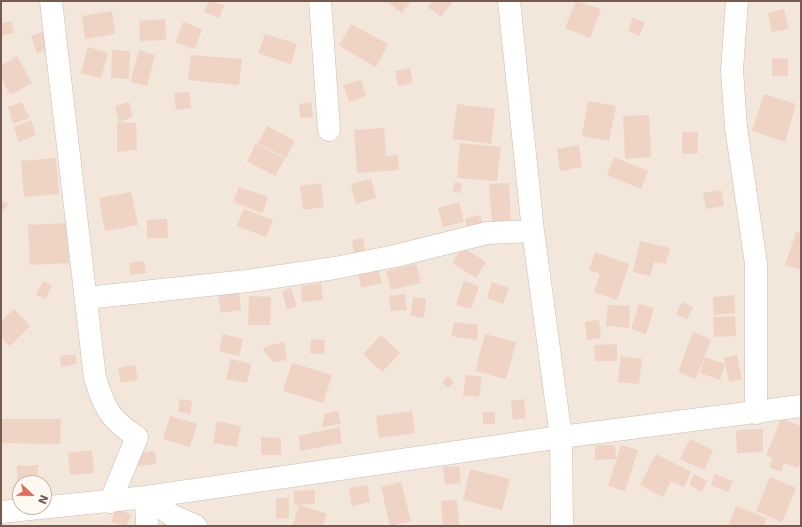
<!DOCTYPE html>
<html>
<head>
<meta charset="utf-8">
<style>
	body { margin:0 }
	#map { position:relative; width:802px; height:527px; overflow:hidden; background:#fbf4eb; font-family:"DejaVu Sans",sans-serif }
	canvas { display:block }
	.frame { position:absolute; inset:0; border:2px solid #755b4f; pointer-events:none }
	.north { position:absolute; left:12px; top:475px; width:40px; height:40px; box-sizing:border-box; background:#fef8f2; border:1px solid #c7b9b1; border-radius:50%; rotate:112deg; font-size:11px; font-weight:700; line-height:16px; text-align:center; color:#755b4f }
	.north::after { content:''; display:block; margin:auto; width:14px; height:18px; background:#dc705a; clip-path:polygon(50% 0,100% 100%,50% 72%,0 100%) }
</style>
</head>
<body>
<div id="map">
<canvas width="802" height="527"></canvas>
<div class="frame"></div>
<div class="north">N</div>
</div>
<script>
const g = document.querySelector('canvas').getContext('2d');
g.lineJoin = 'round';
function fillPath(path, color) { g.fillStyle = color; g.fill(path, 'evenodd'); }
function trace(path, color, width, dash) { g.strokeStyle = color; g.lineWidth = width; g.lineCap = dash ? 'butt' : 'round'; g.setLineDash(dash || []); g.stroke(path); }
const residential = new Path2D(`
	M1,1H801V526H1ZM20,483H44V507H20Z`);
const building = new Path2D(`
	M209,1L224,5L219,18L204,12Z
	M386,1H411L402,13Z
	M432,1H453L441,17L428,7Z
	M576,1L601,9L590,38L565,28Z
	M784,9L789,29L772,32L768,13Z
	M112,11L115,34L85,39L82,16Z
	M633,17L645,23L639,36L628,31Z
	M165,19L166,40L140,41L139,21Z
	M11,21L14,33L1,36V23Z
	M183,22L202,29L195,49L176,42Z
	M351,24L388,44L376,67L339,46Z
	M45,31L51,48L37,53L31,36Z
	M265,34L297,44L291,64L258,53Z
	M88,47L108,53L101,78L81,73Z
	M112,50L130,51L129,79L111,78Z
	M139,50L155,55L147,86L130,82Z
	M191,55L242,59L239,85L188,80Z
	M17,56L32,83L10,95L1,77V66Z
	M772,58L788,59V76H772Z
	M410,68L413,83L398,86L395,71Z
	M361,80L366,96L349,102L343,85Z
	M189,92L191,108L176,110L174,93Z
	M764,94L796,104L785,142L752,131Z
	M588,101L616,106L609,141L582,136Z
	M22,102L29,118L13,124L8,107Z
	M129,102L133,117L119,122L115,106Z
	M311,102L313,117L300,118L299,104Z
	M457,104L495,109L491,144L453,139Z
	M649,115L651,157L625,159L623,116Z
	M31,120L36,135L19,142L14,127Z
	M117,122L136,123L137,150L117,152Z
	M267,126L295,141L286,158L258,143Z
	M384,128L386,156L398,155L399,170L357,173L354,130Z
	M682,132H698V153L682,154Z
	M256,143L285,159L275,176L247,161Z
	M460,143L501,147L497,181L457,178Z
	M579,145L582,167L560,171L557,149Z
	M614,157L648,171L641,189L607,175Z
	M56,158L59,194L24,197L21,161Z
	M371,179L376,198L356,204L351,184Z
	M455,182L462,184L460,193L452,192Z
	M321,183L324,207L303,210L300,186Z
	M509,183L511,220L492,222L489,184Z
	M239,187L268,197L262,213L233,202Z
	M721,190L724,206L706,209L703,193Z
	M131,192L138,225L105,231L99,198Z
	M1,200L8,204L1,215Z
	M459,202L464,222L443,227L438,208Z
	M244,209L273,220L266,237L237,226Z
	M480,215L483,225L467,229L465,219Z
	M167,219L168,238H147V220Z
	M67,223L69,263L30,265L28,225Z
	M796,232L801,233V270L785,265Z
	M363,238L365,251L354,253L352,240Z
	M640,241L670,248L666,264L654,262L650,276L633,272Z
	M462,247L486,262L476,278L452,263Z
	M595,252L629,264L617,300L594,292L600,274L589,270Z
	M144,261L146,273L131,275L129,263Z
	M416,264L421,283L391,290L386,271Z
	M378,268L382,283L361,288L358,272Z
	M43,281L52,285L45,299L36,295Z
	M464,281L479,286L471,309L456,305Z
	M492,282L509,288L503,304L487,298Z
	M321,283L323,300L302,302L301,286Z
	M291,288L297,306L287,309L282,291Z
	M239,291L241,310L221,313L218,294Z
	M405,294L407,310L391,311L389,296Z
	M734,295L735,313L714,315L713,297Z
	M249,296L271,297L270,325H248Z
	M413,297L426,299L424,318L410,316Z
	M682,302L693,307L687,319L676,314Z
	M639,304L654,308L646,334L631,329Z
	M608,305L630,306L629,328L606,326Z
	M14,309L30,326L10,346L1,337V321Z
	M735,316L736,336L714,337L713,317Z
	M599,320L601,338L587,340L585,322Z
	M454,322L478,325L477,340L451,336Z
	M693,332L711,339L696,379L678,372Z
	M223,334L243,339L239,356L219,351Z
	M485,334L516,342L506,379L475,371Z
	M381,335L400,353L382,372L363,354Z
	M311,339L325,340L324,354L310,353Z
	M284,342L287,360L273,362L263,350L267,346Z
	M617,344V361H595L594,345Z
	M75,354L77,364L61,367L60,356Z
	M737,355L742,379L729,382L724,358Z
	M621,356L642,359L639,384L618,382Z
	M705,357L725,364L720,380L700,373Z
	M231,359L251,364L247,383L226,379Z
	M292,363L332,375L323,403L283,391Z
	M135,365L138,380L121,383L118,368Z
	M466,375L482,377L479,397L463,395Z
	M448,376L454,382L448,388L442,382Z
	M180,399L192,401L190,414L178,412Z
	M524,399L526,418L513,420L511,401Z
	M338,411L341,424L322,427L325,414Z
	M412,411L415,433L379,438L376,416Z
	M483,412H495V424H483Z
	M170,416L197,424L190,447L163,439Z
	M1,419H61L60,444L1,443Z
	M781,419L801,426V460L798,468L784,463L781,472L769,467L773,458L766,456Z
	M217,421L241,426L237,447L213,443Z
	M339,427L342,443L301,451L298,436Z
	M763,429V452L737,453L736,430Z
	M261,437L281,438V455H261Z
	M690,439L713,450L704,470L680,459Z
	M595,445H615L616,459L595,460Z
	M621,445L638,450L625,491L608,486Z
	M92,450L94,473L70,475L68,453Z
	M155,451L156,464L137,466L135,454Z
	M656,454L691,472L684,487L671,481L663,497L640,485Z
	M38,465V483H17V466Z
	M459,466L461,483L445,485L443,467Z
	M470,469L510,479L502,510L463,500Z
	M694,474L707,481L702,492L689,485Z
	M715,474L733,481L728,492L711,485Z
	M770,477L796,488L782,522L756,511Z
	M401,482L411,521L390,526L381,487Z
	M367,485L370,502L352,506L349,488Z
	M315,490V504L294,505V491Z
	M276,498H289V518L276,519Z
	M457,500L459,526H443L441,501Z
	M299,505L327,514L323,526L293,525Z
	M736,506L767,518L764,526H728Z
	M116,508L131,515L126,526L111,522Z`);
const minor = new Path2D(`
	M51,1L95,378C104,407 110,420 137,437L110,502
	M320,1L329,130
	M509,1L533,231L561,437L562,526
	M737,1L732,70L736,127L756,264V413
	M86,298L247,281L335,268L395,256L487,233L533,231
	M146,497L173,516L196,526
	M146,497L147,526
	M1,512L146,497L561,437L801,406`);
fillPath(residential, '#f3e6da');
fillPath(building, '#efd3c5');
trace(minor, '#cdbcb1', 23);
trace(minor, '#fff', 22);
</script>
</body>
</html>
